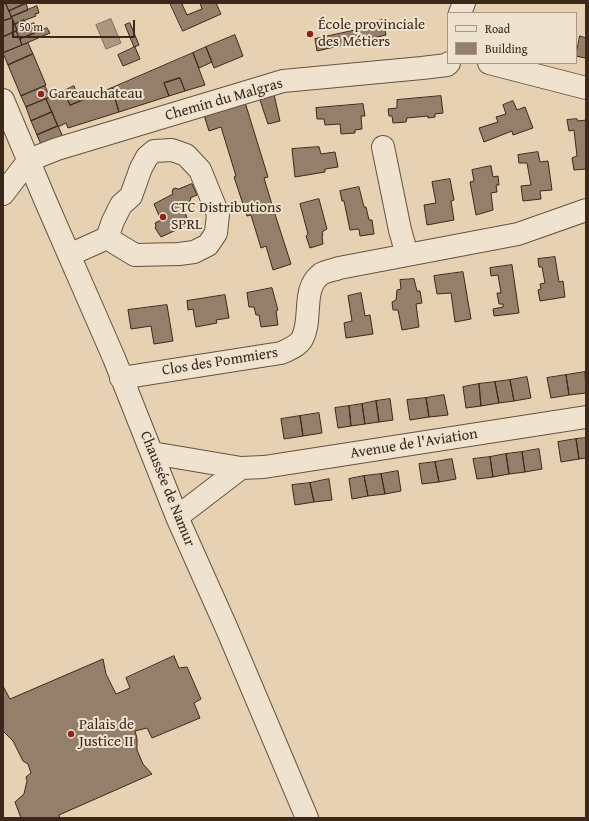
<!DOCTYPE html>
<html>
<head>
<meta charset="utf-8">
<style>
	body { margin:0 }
	#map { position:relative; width:589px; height:821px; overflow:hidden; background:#e6d2b3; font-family:"Gentium Book Plus",serif }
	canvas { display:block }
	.frame { position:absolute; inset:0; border:4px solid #3b281b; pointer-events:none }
	.legend { position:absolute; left:447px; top:12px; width:130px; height:52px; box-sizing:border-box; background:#efe2ce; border:1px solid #a79886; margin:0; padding:5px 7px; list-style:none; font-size:12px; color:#3b281b }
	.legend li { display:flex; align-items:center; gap:8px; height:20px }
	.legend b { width:20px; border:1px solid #a79886 }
	.scale { position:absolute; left:12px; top:20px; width:123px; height:18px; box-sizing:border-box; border:2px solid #3b281b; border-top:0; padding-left:5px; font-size:12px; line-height:14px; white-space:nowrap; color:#3b281b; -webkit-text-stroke:3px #efe2ce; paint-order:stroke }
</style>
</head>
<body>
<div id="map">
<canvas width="589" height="821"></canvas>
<div class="frame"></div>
<ul class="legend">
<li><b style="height:5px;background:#efe2ce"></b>Road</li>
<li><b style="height:11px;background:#94806a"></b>Building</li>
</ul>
<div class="scale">50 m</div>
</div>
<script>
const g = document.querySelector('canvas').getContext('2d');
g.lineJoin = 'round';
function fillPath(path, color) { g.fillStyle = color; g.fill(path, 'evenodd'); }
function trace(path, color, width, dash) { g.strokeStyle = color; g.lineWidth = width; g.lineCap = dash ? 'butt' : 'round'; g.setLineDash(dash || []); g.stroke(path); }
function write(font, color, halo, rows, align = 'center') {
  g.font = font + ' "Gentium Book Plus",serif'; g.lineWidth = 4; g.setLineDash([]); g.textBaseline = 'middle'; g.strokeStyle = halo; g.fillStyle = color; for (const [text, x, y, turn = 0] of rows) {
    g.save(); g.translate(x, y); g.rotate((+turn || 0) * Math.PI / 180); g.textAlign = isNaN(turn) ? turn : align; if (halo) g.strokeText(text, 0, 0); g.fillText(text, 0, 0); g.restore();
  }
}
const water = new Path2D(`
	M111,19L121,43L106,49L96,25Z`);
const building = new Path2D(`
	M6,3H25V4L9,11Z
	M26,3L28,10L11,17L9,11Z
	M170,3H184L182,4L187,15L202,9L200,3H216L221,14L183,31Z
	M6,4L12,18L3,21V5Z
	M37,6L39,13L35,14L36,16L15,24L11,17Z
	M12,18L17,31L3,37V21Z
	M24,20L27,26L17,30L15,24Z
	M383,20L386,35L360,41L357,25Z
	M34,23L36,26L33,28L35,33L20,39L16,31Z
	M130,23L139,45L134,47L125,25Z
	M47,28L50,33L22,45L20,39Z
	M357,30L360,41L317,51L315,39Z
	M16,31L22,45L3,53V37Z
	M235,35L243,56L214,68L206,47Z
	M580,36L586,38V57L585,58L576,56Z
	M28,43L33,54L8,65L3,53Z
	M135,47L140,59L123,66L118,55Z
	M206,47L212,62L199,68L193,53Z
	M193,53L205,85L185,91L180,78L164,83L169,96L119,112L112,88Z
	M32,54H33L46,85L21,96L8,65Z
	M180,78L185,91L169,96L164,83Z
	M45,86L50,97L26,107L21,96Z
	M74,86L80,101L70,105L64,91Z
	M112,88L119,112L68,128L66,123L58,127L46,99L64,91L70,105Z
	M273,90L280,121L268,124L258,94Z
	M441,96L443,113L435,114V117L428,118V116L407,118L406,122L393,123L392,116H389L388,109L397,108V100Z
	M46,99L52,112L31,121L26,107Z
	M244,99L268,177L264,178L273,208L291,264L273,270L266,246L261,248L251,215L247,216L234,177L236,176L221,127L209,131L203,112Z
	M513,101L517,110L525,107L533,128L513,135L512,131L484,142L479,128L498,122L496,117L506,114L503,105Z
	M363,104L365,116H361L362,129L355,130V133L341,134L340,124L325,125L324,119H317L316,108Z
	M52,112L58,126L37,135L31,121Z
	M577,119L578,121L586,120V169L574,170L572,158L577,156L574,130L569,131L567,120Z
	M58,126L64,139L43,149L37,135Z
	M319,147L321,154L335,152L338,167L325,169V172L295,177L292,149Z
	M538,152L540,162L548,161L552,190L540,191L541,199L523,201L521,186L531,185L527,163H519L518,155Z
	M491,166L493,177L498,176L499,185H496L497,192L491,193L493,210L476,215L470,182L474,181L472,170Z
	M450,179L454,200L451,201L454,220L427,225L424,205L436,203L432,182Z
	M192,184L197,195L190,198L191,199L189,202L185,205L187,211L185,212L189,224L161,237L155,228L156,226L155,223L161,220L154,204L173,194L172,192L173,189L175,188L178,189Z
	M359,187L364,207H366L369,220H372L374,234L360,236L359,229L350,230L344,201H342L340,191Z
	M319,199L327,229L322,232L323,235L322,236L323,244L310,248L306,236L308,234L300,204Z
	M555,257L559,282L563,281L565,297L540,301L538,290L541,289L540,284L545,283L542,267H539L538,259Z
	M512,265L519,313L494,316L493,309L503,307V304H499L497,293H501L498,275L491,276L490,268Z
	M463,272L471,319L455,322L451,293L437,294L434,276Z
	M414,279L417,291H420L422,303L416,304L419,327L402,330L398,310H393L392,302L396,300L397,290L401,289L400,280Z
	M272,288L278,310L276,311L278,325L261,327L259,315H256L254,307H249L247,293Z
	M361,293L365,316L370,315L373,334L346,338L344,323L352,321L348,296Z
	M225,295L229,318L216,320L217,323L196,327L193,309L188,310L187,301Z
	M167,305L173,341L154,344L151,326L131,329L128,310Z
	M585,372L586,393L569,395L566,375Z
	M566,375L569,395L551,398L547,378Z
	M527,377L531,398L514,401L510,380Z
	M510,380L514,401L499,403L495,382Z
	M495,382L499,403L481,406L479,384Z
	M479,384L481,406L466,408L463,387Z
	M444,395L448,415L429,417L426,398Z
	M426,398L429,417L410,420L407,400Z
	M390,399L393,420L379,422L376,401Z
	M376,401L379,422L365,424L362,404Z
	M362,404L365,424L351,426L349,406Z
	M349,406L351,426L338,428L335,408Z
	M319,413L322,433L303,436L300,416Z
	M300,416L303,436L284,439L281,419Z
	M586,438V458L579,459L576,439Z
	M576,439L579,459L561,462L558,442Z
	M539,449L542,469L525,472L522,452Z
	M522,452L525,472L509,474L506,454Z
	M506,454L509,474L493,477L490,457Z
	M490,457L493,477L477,479L473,459Z
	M452,459L456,479L439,482L435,462Z
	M435,462L439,482L422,484L419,464Z
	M398,471L401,491L385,494L381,474Z
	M381,474L385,494L368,496L364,476Z
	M364,476L368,496L352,499L349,479Z
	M329,479L332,500L314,502L310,483Z
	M310,483L314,502L295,505L292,485Z
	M174,656L179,668L187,667L201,699L194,703L200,718L152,738L147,728L135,731L137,738V750L143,764L152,774L59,815L60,818H21L15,802L24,794L27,781L26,777L31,773L28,764L23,761L13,741L3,731V686L10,699L103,659L106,674L116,694L130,688L126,678Z`);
const minor = new Path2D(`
	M460,13L464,3
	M489,63L586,88
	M3,100L46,202L114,358L177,517L227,629L307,818
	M383,147L400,230L407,255
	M29,160L57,149L283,81L422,68L447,65L449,63
	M3,194L29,160
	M69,255L107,238L113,221L121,205L131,196L141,168L147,157L154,151L172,150L186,155L200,170L218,214L216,233L208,245L194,252L179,254L135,255L107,238
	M121,378L281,353C288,350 298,346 302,339C313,319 301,289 321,274C326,271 334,270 339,268L518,234L586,210
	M152,453L241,468L264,467L586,417
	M177,517L241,468`);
const markers = [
	[310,34,4,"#8f2418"],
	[41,94,4,"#8f2418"],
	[163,217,4,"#8f2418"],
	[71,734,4,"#8f2418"]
];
const poiNames = [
	["École provinciale",318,25],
	["des Métiers",318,42],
	["Gareauchateau",49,94],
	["CTC Distributions",171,208],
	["SPRL",171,225],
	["Palais de",79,725],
	["Justice II",79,742]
];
const streetNames = [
	["Chemin du Malgras",224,100,-16],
	["Clos des Pommiers",220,362,-9],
	["Avenue de l'Aviation",414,444,-9],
	["Chaussée de Namur",167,489,68]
];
fillPath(water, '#ac987f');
trace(water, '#7f6b57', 1);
fillPath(building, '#94806a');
trace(building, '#3b281b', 1);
trace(minor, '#665241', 24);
trace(minor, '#efe2ce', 22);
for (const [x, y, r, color] of markers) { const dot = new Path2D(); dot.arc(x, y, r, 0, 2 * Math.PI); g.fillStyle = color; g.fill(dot); trace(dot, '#efe2ce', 1.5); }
write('15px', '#3b281b', '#efe2ce', poiNames, 'left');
write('15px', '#3b281b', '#efe2ce', streetNames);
</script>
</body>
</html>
